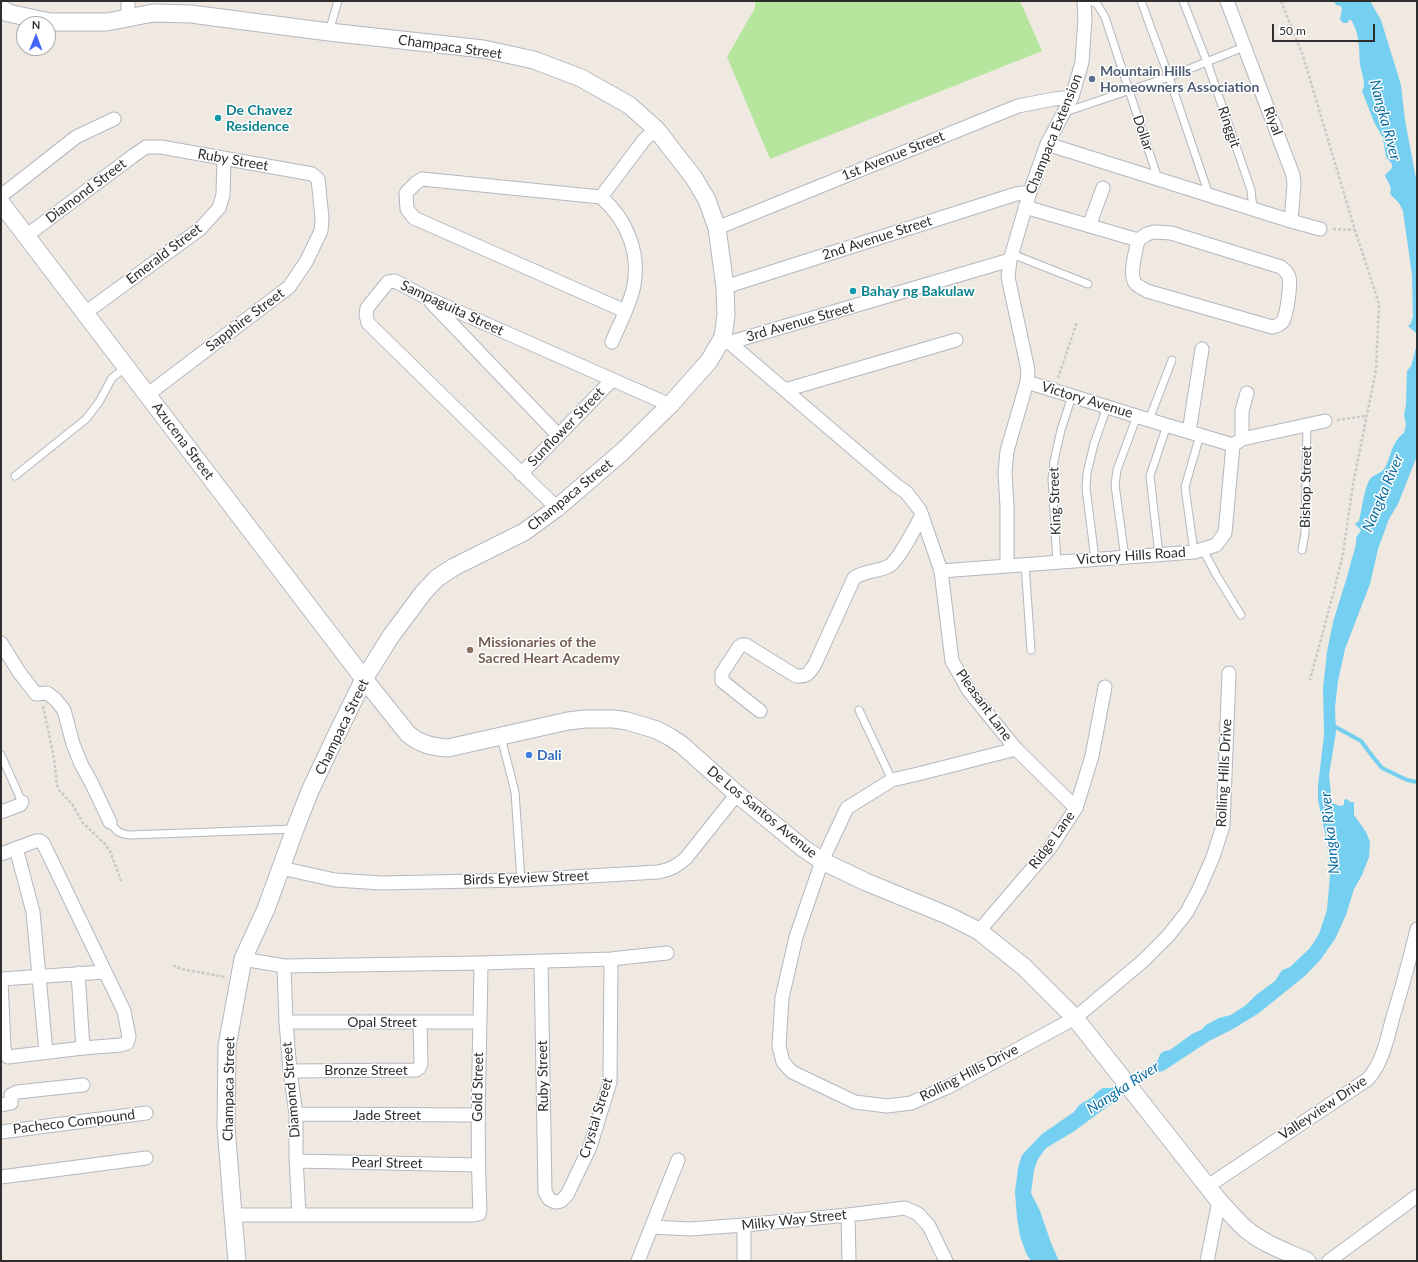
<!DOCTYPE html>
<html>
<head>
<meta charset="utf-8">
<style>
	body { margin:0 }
	#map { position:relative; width:1418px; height:1262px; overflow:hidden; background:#efe9e1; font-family:Lato,sans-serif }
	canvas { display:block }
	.frame { position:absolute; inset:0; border:2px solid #2e2e2e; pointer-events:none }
	.north { position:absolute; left:16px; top:16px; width:40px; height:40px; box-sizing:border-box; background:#fff; border:1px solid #ababab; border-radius:50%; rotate:1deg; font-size:11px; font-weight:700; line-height:16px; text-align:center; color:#2e2e2e }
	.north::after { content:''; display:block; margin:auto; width:14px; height:18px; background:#4264fb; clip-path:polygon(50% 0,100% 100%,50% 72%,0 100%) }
	.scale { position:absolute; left:1272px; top:24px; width:103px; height:18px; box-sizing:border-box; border:2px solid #2e2e2e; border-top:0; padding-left:5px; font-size:12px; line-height:14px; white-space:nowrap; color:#2e2e2e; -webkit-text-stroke:3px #fff; paint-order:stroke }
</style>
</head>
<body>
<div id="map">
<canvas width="1418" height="1262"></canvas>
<div class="frame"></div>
<div class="north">N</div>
<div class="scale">50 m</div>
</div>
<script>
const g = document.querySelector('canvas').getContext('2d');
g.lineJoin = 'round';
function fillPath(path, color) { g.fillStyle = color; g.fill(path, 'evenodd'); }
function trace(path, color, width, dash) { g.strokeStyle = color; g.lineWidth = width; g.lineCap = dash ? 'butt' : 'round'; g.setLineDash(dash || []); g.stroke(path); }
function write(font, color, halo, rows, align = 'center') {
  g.font = font + ' Lato,sans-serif'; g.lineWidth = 3; g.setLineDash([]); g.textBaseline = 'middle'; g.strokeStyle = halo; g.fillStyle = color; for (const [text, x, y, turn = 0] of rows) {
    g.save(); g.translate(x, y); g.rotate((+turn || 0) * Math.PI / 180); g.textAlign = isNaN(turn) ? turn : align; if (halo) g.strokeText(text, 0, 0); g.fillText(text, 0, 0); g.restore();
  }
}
const green = new Path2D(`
	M755,1H1020L1042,51L770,159L727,57L755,8Z`);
const water = new Path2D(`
	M1334,1H1370L1381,20L1401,85L1405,120L1417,184V335L1416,333L1408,326L1411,323L1413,316L1412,275L1403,211L1399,203L1390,194C1393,186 1387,182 1385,175L1392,168V164L1386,157L1383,138L1374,122L1362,91C1367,83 1361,73 1360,64C1359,50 1360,31 1350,19L1347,23H1343L1340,19L1342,10L1341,6L1336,5Z
	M1417,344V456L1398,504L1389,519L1378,549L1370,584L1345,649L1338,681L1335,708L1336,732L1329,775L1332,803L1340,806L1344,805V800L1347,799L1350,802H1354V815L1366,832L1370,842L1369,857L1362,875L1354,889L1346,915L1335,939L1321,959L1306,975L1259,1013L1233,1029L1209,1041L1165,1070L1149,1076L1073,1132L1046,1148L1038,1159L1034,1170L1031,1193L1040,1211L1051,1243L1059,1261H1031L1026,1253L1020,1236L1017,1217L1015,1192L1018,1168L1022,1155L1042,1134L1074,1112L1079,1105L1091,1098L1097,1092L1103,1088H1111L1141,1072L1158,1060L1160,1054L1164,1051L1170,1050L1192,1034L1201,1030L1206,1025L1219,1018L1231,1015L1246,1005L1256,995L1275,981L1282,970L1290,967L1310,948L1319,934L1327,910L1330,875L1327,843L1318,800V785L1324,735L1323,688L1327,652L1333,622L1347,577L1352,558L1354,552C1355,547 1357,543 1356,538L1361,530L1355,524L1359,521C1362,509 1364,488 1370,479C1374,474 1381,474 1385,468C1391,456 1392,441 1404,433L1406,425L1404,415L1406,405L1407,371L1411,366Z`);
const stream = new Path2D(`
	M1332,725L1361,741L1373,757L1382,768L1407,780L1417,782`);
const path = new Path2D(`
	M1281,1L1303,56L1355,230L1379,304L1376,370L1353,484L1343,554L1334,591L1310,680
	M1333,229L1355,230
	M1058,378L1077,322
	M1337,420L1366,416
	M43,706L54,758L57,785L59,790L72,804L83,823L105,844L110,851L121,881
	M173,965L181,969L225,977`);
const service = new Path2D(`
	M1091,1L1097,4L1105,17L1158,179
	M1141,1L1169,77L1209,195
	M1183,1L1207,62L1251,190L1253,209
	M329,32L338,1
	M1065,112L1169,77L1244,47
	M1012,254L1088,284
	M1149,420L1172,360
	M15,476L86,419L99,402L112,378L126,367
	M1203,550L1217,576L1241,615
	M1302,550L1305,533L1307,424
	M1194,552L1185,487L1200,435
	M1159,555L1150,476L1167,425
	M1125,558L1115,485L1117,470L1137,416
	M1095,559L1086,488L1087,473L1094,444L1107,407
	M1057,562L1052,479L1054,461L1061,430L1072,396
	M1025,564L1031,650
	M859,710L892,780
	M501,737L515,792L521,880
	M1,755L22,802
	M110,822C116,831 119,834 130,835L294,829`);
const minor = new Path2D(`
	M128,1V18
	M1227,1L1293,175L1294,185L1291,221
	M1047,144L1291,221L1320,229
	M1,196L76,137L114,119
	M601,197L644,140L656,129
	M1025,207L1138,240
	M1089,226L1103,188
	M717,228L1018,106L1054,99L1072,97
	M1154,232L1171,233L1281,267C1285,270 1287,272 1289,277C1291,284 1287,314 1283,321C1280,325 1277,326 1272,327L1147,291C1144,289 1139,287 1136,284C1128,276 1136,251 1138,240L1147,234Z
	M26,236L133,156L146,147H161L312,174L318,179L322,218L321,231L306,262L289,287L147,395
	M725,287L1016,194L1030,192
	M431,302L557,434
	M85,313L200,229L219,208L223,195L224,158
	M723,337L897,486L906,492L920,510L941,571L952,661L969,691L1016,749L1076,808
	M612,342C619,325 631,303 634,285C640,251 626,219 601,197L422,179L416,183L406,193L407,209L414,218L625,311
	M728,343L1010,260
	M1027,382L1149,420L1233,445L1242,439L1325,421
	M785,390L956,340
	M1189,432L1202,349
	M1242,439V411L1247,393
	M521,474L612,380
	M557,508L368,323L366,315L367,308L388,282L395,281L425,297L670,405
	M1007,565V507L1005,472L1007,451L1027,382L1028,370L1008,277L1010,260L1030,192L1047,144L1072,97L1082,62L1085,18L1084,1
	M941,571L1194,552L1216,545L1225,533L1233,445
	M1,643L19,672L36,694L47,693L55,699L64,710L73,744L81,764L91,782L110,822
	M760,711L722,681V673L739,647L742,645H746L796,676C808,677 809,673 815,664L854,578C865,570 878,572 889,566C899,560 916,526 922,515
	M1016,749L918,774L892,780L847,808L822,861L796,937L782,998L779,1046L783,1062L792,1072L855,1102L887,1106L911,1103L950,1086L1075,1018L1143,961L1168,936L1187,912L1199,889L1213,857L1223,826L1229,673
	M1,812L20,805L22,802
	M16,848L33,912L46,1052
	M1,854L36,841H40L43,843L124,1011L129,1037L127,1043L121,1045L83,1048L8,1057L5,1054L4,1047L1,981
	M281,868L335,880L382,883L521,880L658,872C670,870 677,866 686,858L737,794
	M979,931L1050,848L1076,808L1092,756L1105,687
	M243,959L284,966L481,963L611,959L667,953
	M541,961L545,1192L549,1199L555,1202L561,1201L567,1195L590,1147L610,1082L611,959
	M284,966L286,1022L290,1071L296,1114V1157L299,1215
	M78,973L83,1048
	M1,979L105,972
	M286,1022H479
	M290,1071L416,1070L419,1068L421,1064L420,1022
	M1,1105L11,1103V1095L17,1092L83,1085
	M296,1114L478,1115
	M1,1132L146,1113
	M296,1161L478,1165
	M1,1177L146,1158
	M1208,1186L1368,1079C1383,1062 1387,1039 1393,1017C1402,988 1410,958 1417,929
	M233,1215H474L479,1214L480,1210C476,1128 480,1046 481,963
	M848,1215L849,1261
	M652,1227L690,1229L744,1225L848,1215L905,1208L918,1214L929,1226L946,1261
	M638,1261L678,1160
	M744,1261V1225
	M1207,1261L1219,1201
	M1329,1261L1417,1196`);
const tertiary = new Path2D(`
	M1,8L8,13L50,22H107L153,13L191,14L329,32L483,49L534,60L581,78L629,105L656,129L694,178L707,200L717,228L725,287L726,315L723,337L709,361L670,405L622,452L557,508L524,532L454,567L437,578L423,593L391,636L364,679L334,740L310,791L295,829L266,909L243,959L227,1046L226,1126L233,1215L237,1261
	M1,203L364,679L408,734C420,744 432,747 448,748L568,721L585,719H614L627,721L657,730L670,737L682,745L737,794L803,848L822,861L866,882L949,916L979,931L1024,967L1075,1018L1219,1201C1228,1210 1237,1222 1247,1230C1264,1244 1287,1252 1307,1261`);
const markers = [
	[1092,79,4,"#5c6f8a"],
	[218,118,4,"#0f9aa8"],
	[853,291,4,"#0f9aa8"],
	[470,650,4,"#8d6e63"],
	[529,755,4,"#3f7fe0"]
];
const streetNames = [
	["Champaca Street",450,47,8],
	["Riyal",1273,121,69],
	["Ringgit",1229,127,71],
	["Dollar",1143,133,71],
	["Champaca Extension",1054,134,-68],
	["1st Avenue Street",893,156,-22],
	["Ruby Street",233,160,10],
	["Diamond Street",86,191,-37],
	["2nd Avenue Street",877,238,-18],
	["Emerald Street",164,254,-37],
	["Sampaguita Street",452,308,25],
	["Sapphire Street",245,320,-37],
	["3rd Avenue Street",800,322,-16],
	["Victory Avenue",1087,400,17],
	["Sunflower Street",566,427,-46],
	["Azucena Street",183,441,53],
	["Bishop Street",1306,487,-89],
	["Champaca Street",570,495,-39],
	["King Street",1055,501,-92],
	["Victory Hills Road",1131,556,-4],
	["Pleasant Lane",984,705,54],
	["Champaca Street",342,727,-64],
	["Rolling Hills Drive",1224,773,-87],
	["De Los Santos Avenue",762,812,39],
	["Ridge Lane",1052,840,-54],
	["Birds Eyeview Street",526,878,-2],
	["Opal Street",382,1022],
	["Bronze Street",366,1070],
	["Rolling Hills Drive",969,1073,-27],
	["Ruby Street",543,1076,-91],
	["Gold Street",478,1087,-89],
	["Champaca Street",229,1089,-89],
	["Diamond Street",291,1090,-95],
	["Valleyview Drive",1323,1108,-34],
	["Jade Street",387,1115],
	["Crystal Street",596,1118,-73],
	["Pacheco Compound",74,1122,-7],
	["Pearl Street",387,1163,1],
	["Milky Way Street",794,1220,-6]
];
const serviceNames = [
	["Mountain Hills",1100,71],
	["Homeowners Association",1100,87]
];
const cultureNames = [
	["De Chavez",226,110],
	["Residence",226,126],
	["Bahay ng Bakulaw",861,291]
];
const educationNames = [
	["Missionaries of the",478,642],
	["Sacred Heart Academy",478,658]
];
const shopNames = [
	["Dali",537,755]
];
const waterNames = [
	["Nangka River",1385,120,75],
	["Nangka River",1383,493,-67],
	["Nangka River",1330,833,-96],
	["Nangka River",1123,1088,-33]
];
fillPath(green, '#b6e59e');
fillPath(water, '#75cff0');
trace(stream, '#75cff0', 4);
trace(service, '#b4b7c1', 9);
trace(minor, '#b4b7c1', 15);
trace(tertiary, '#b4b7c1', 19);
trace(path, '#c9c9c9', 2.5, [3, 2]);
trace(service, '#fff', 7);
trace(minor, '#fff', 13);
trace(tertiary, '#fff', 17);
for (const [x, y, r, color] of markers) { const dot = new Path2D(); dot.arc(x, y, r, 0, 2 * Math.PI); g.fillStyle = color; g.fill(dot); trace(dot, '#fff', 1.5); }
write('14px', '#2e2e2e', '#fff', streetNames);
write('bold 14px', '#4e5e75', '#fff', serviceNames, 'left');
write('bold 14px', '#0d838f', '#fff', cultureNames, 'left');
write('bold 14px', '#785e54', '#fff', educationNames, 'left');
write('bold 14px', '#366cbe', '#fff', shopNames, 'left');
write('italic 15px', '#0d6fa3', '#fff', waterNames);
</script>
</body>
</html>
